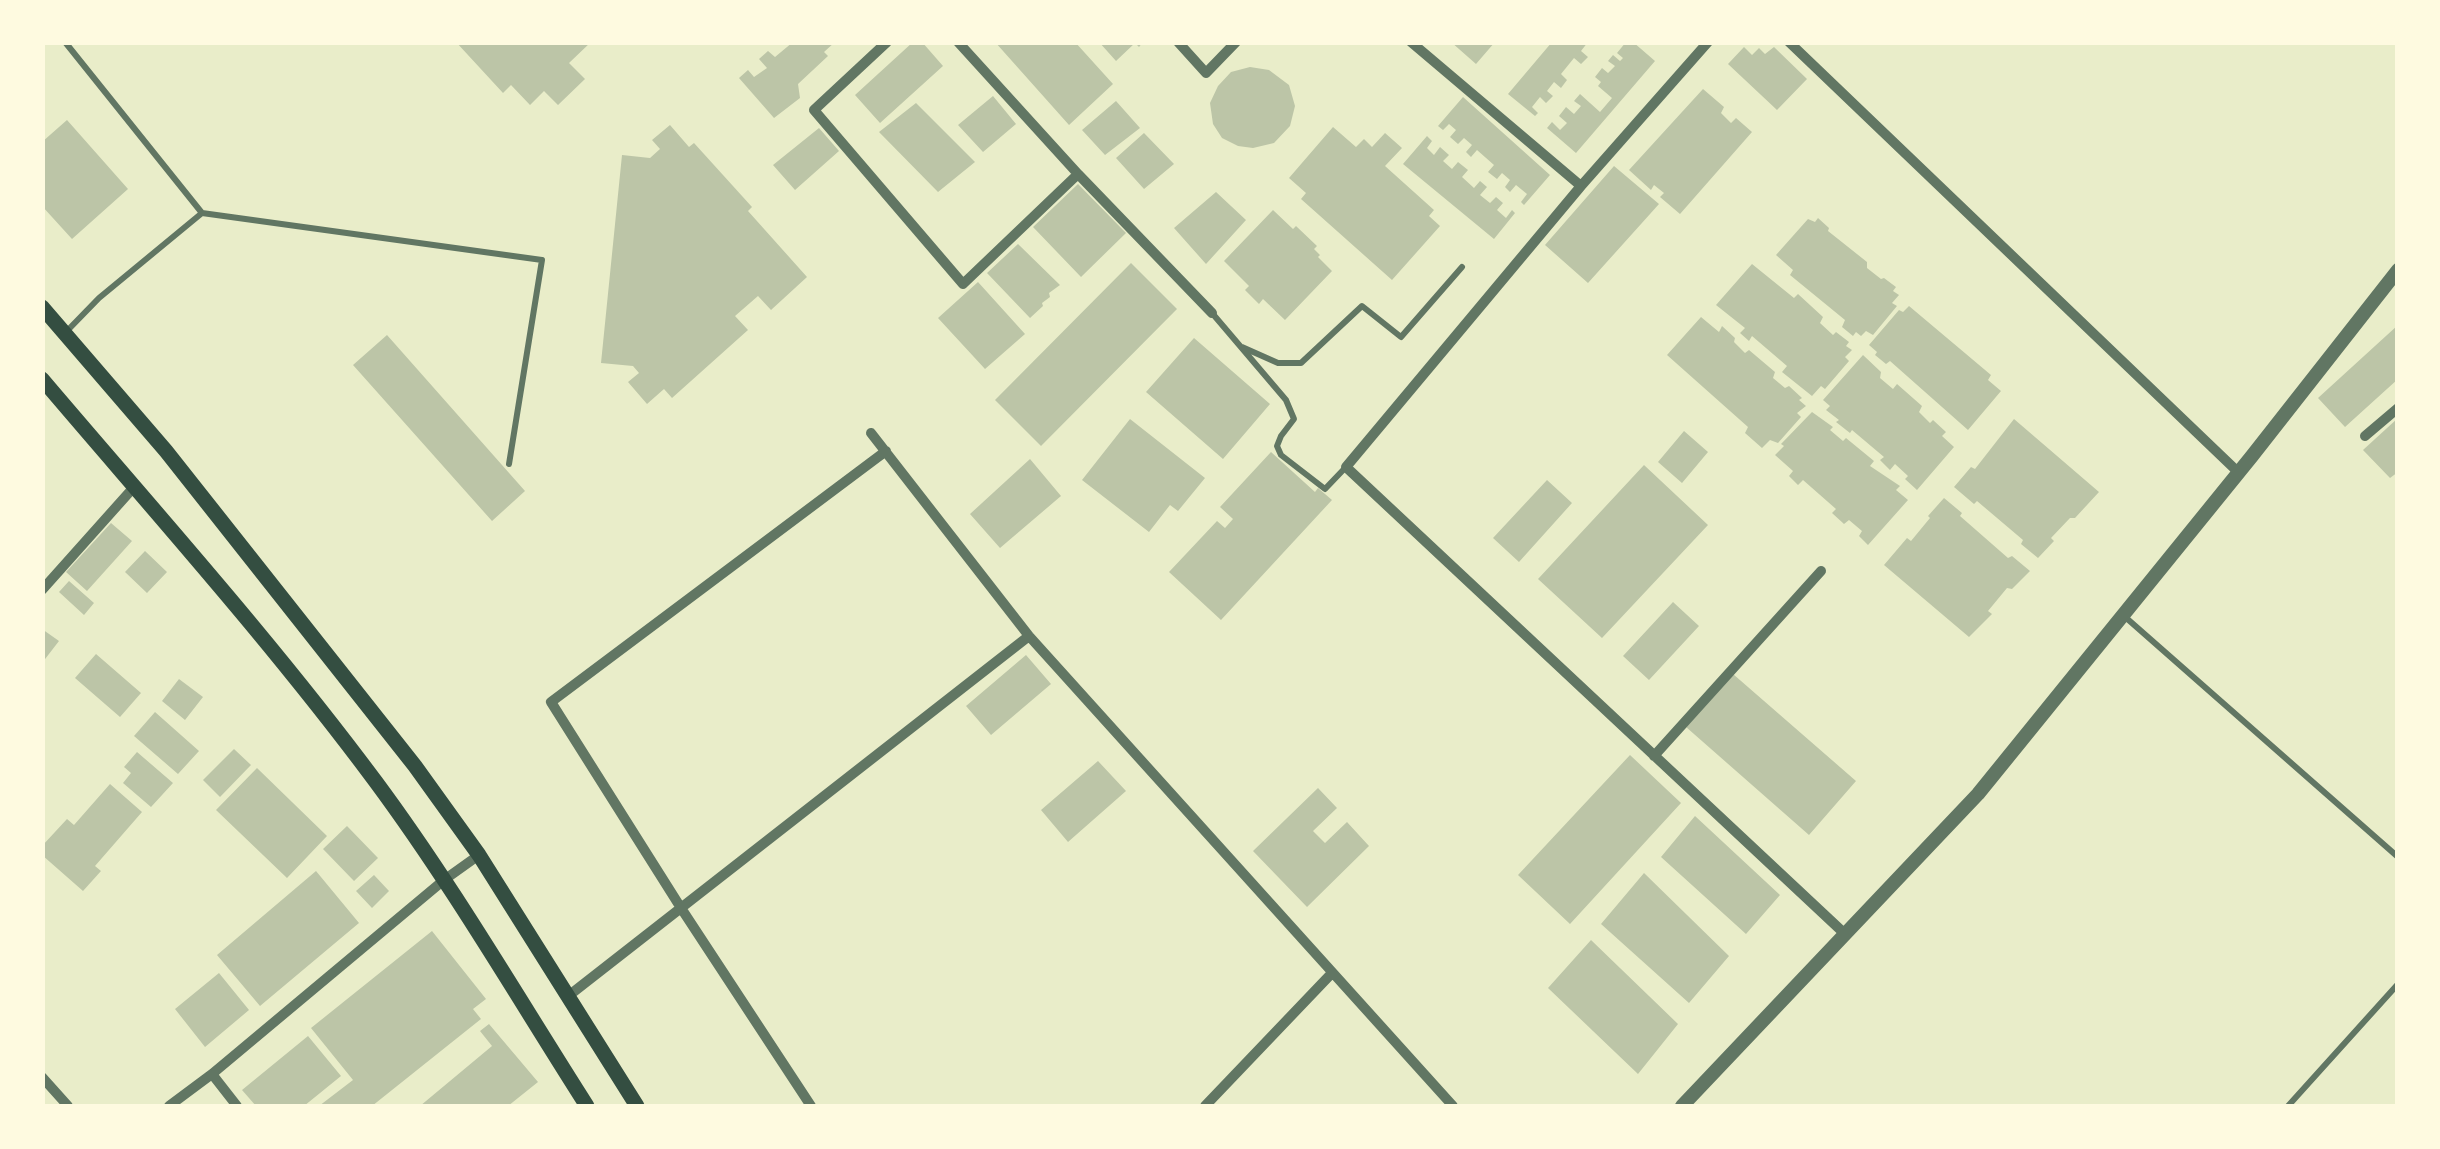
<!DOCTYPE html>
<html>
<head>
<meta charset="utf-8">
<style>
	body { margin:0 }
	#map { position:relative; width:2440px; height:1149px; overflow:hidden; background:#e9edc9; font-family:"Public Sans",sans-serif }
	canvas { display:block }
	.frame { position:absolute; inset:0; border:45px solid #fefae0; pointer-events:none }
</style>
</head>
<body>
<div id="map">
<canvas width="2440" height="1149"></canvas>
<div class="frame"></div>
</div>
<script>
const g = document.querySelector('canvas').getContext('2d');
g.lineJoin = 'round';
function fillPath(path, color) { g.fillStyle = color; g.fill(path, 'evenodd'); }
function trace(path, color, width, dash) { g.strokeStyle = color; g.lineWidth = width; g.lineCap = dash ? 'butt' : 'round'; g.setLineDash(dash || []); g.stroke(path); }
const building = new Path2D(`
	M456,42H591L569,63L585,79L558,105L544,91L530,105L511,85L503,93Z
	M793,42H835L824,52L828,56L798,84L800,98L774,118L739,78L748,70L754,77L767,68L759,59L768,51L775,57Z
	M913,42H922L943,66L880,123L855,95Z
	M995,42H1075L1113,84L1069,125Z
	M1099,42H1143L1139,47L1135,43L1116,61Z
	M1451,42H1495L1476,64Z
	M1552,42H1588L1581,51L1588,57L1581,64L1574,58L1561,74L1567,80L1561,88L1554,82L1547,91L1553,96L1546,103L1540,97L1532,107L1538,113L1535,116L1508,94Z
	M1626,42H1633L1655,61L1576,153L1547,128L1552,122L1560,130L1567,123L1559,116L1566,107L1574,114L1581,106L1574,101L1580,94L1600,112L1612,98L1598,86L1601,82L1595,77L1602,68L1608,73L1615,66L1608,61L1613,55L1620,61L1623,58L1617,53Z
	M1744,47L1752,55L1759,48L1765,54L1774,47L1807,79L1777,110L1728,64Z
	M1250,67L1269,70L1289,85L1295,106L1290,126L1274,143L1253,148L1238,146L1222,138L1213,124L1210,103L1218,86L1231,72Z
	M1703,89L1724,107L1721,113L1731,123L1736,118L1752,132L1680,214L1660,197L1664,193L1654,185L1651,190L1629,170Z
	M993,96L1016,124L983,152L958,125Z
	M1463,97L1550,175L1524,205L1521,202L1527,194L1516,185L1510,192L1505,187L1510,180L1502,173L1497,179L1488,172L1494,165L1477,150L1471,157L1466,152L1472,145L1464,138L1458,144L1450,137L1456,130L1449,124L1443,130L1438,126Z
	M1116,101L1140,128L1105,155L1082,130Z
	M916,103L975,162L938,192L879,132Z
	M67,120L128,189L72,239L42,206V142Z
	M670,125L689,147L694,143L752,207L748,211L807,277L771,310L758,296L735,316L748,330L672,398L664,389L647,404L628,382L639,373L633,366L601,363L622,155L650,158L660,149L652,140Z
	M1333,127L1356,147L1364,139L1372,147L1385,133L1402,148L1385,166L1434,210L1429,216L1440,226L1392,280L1301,199L1306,193L1289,178Z
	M819,128L839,151L795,190L773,165Z
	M1144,133L1174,164L1144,189L1116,158Z
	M1427,136L1432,141L1427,148L1434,155L1440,147L1449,155L1443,161L1452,169L1458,162L1468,170L1462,177L1474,188L1480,181L1487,187L1480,195L1490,203L1496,197L1503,203L1497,210L1506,218L1512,210L1515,213L1494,239L1403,164Z
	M1614,166L1659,204L1588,283L1545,245Z
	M1078,184L1126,233L1081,277L1033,227Z
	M1216,192L1246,220L1206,264L1174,228Z
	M1273,210L1293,229L1296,226L1317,246L1314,249L1320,255L1318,257L1332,271L1285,320L1263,299L1259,304L1245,290L1249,286L1224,261Z
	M1818,218L1829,228L1828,231L1867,262V268L1881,279L1884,278L1896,287L1893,291L1899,295L1892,303L1897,306L1873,335L1866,331L1861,336L1856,332L1853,336L1842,327L1845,320L1790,275L1793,270L1776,255L1808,219L1815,222Z
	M1018,244L1060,285L1049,293L1050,297L1042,303L1043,306L1030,318L987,273Z
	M1131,263L1177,309L1041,446L995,400Z
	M1752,264L1794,298L1798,294L1823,317L1820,323L1833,335L1836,332L1849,342L1846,346L1852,350L1845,357L1849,361L1825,389L1821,386L1812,396L1782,372L1787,366L1752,336L1749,341L1740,333L1745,328L1716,305Z
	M978,282L1025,334L985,369L938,318Z
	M1909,306L1991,375L1988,380L2001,391L1968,430L1890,361L1886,364L1875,355L1877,352L1869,345L1899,310L1903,312Z
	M1701,317L1719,332L1722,326L1735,338L1734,342L1745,353L1749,350L1775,372L1773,378L1785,388L1789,386L1802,398L1799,400L1806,406L1797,413L1801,417L1778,443L1770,440L1762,448L1745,433L1748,427L1667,355Z
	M2398,325V379L2345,427L2318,398Z
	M387,335L525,491L492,521L353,365Z
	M1194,338L1270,404L1223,459L1146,392Z
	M1863,355L1881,372L1880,378L1893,389L1897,384L1922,406L1919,412L1930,423L1933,420L1946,432L1942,436L1954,447L1917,490L1905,479L1908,476L1895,464L1890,470L1880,460L1884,457L1852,430L1850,433L1836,422L1839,420L1826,410L1830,406L1823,400Z
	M1812,412L1833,427L1830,430L1843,441L1846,438L1874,461L1870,466L1900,486L1896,490L1908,500L1868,545L1859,536L1862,531L1849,520L1844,524L1832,513L1836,509L1803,480L1798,485L1789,476L1793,471L1775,455L1784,446L1781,444Z
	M2398,418V472L2390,478L2363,450Z
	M1130,419L1205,478L1178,511L1170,505L1149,532L1082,480Z
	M2014,419L2099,492L2075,518H2070L2051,538L2054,541L2038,558L2021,544L2023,540L1977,501L1974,504L1954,487L1971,467L1975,469Z
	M1684,431L1708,452L1682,483L1658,462Z
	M1271,452L1315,492L1318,488L1332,500L1221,620L1169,572L1217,521L1225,528L1233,519L1220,507Z
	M1030,459L1061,496L1000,548L970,514Z
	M1644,465L1708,525L1602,638L1538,579Z
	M1547,480L1572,503L1519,562L1493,538Z
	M1944,498L1962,513L1960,516L2008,558L2012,556L2030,571L2012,589L2007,588L1988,611L1992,614L1969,637L1884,565L1907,538L1911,541L1930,518L1928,516Z
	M111,523L132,541L87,591L66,572Z
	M145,551L167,572L147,593L125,572Z
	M69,581L94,603L84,615L59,592Z
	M1673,602L1699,626L1649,680L1623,656Z
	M42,629L59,641L42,663Z
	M96,654L141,693L120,717L75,678Z
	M1026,655L1051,684L991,735L966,706Z
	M1733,674L1856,781L1809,835L1686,727Z
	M179,679L203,697L185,720L162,701Z
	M155,712L199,751L178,774L134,736Z
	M234,749L251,765L220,797L203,780Z
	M137,752L173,783L151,807L123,783L131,773L124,767Z
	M1630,755L1681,803L1570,924L1518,875Z
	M1098,761L1126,791L1068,842L1041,810Z
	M257,768L327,836L287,878L216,810Z
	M110,784L142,812L95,866L101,871L83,891L42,855V846L67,819L74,825Z
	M1318,788L1337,808L1313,831L1325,843L1347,822L1369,846L1307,907L1253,851Z
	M1695,816L1780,895L1746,934L1661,857Z
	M347,826L378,858L354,881L323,849Z
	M316,871L359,923L260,1006L217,955Z
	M1644,873L1729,956L1689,1003L1601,924Z
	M374,875L389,891L372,908L356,891Z
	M432,931L486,999L473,1009L481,1019L372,1106H319L353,1080L311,1028Z
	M1591,940L1678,1024L1638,1074L1548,988Z
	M219,973L249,1010L205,1047L175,1009Z
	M489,1024L538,1082L508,1106H420L492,1046L480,1031Z
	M308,1036L341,1076L304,1106H256L242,1090Z`);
const service = new Path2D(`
	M65,42L202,213
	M1212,313L1286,400L1294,419L1281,436L1277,446L1281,455L1325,489L1346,467
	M65,333L99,298L202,213L542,260L509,464
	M1242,347L1278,363H1301L1362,306L1401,337L1462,267
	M2124,616L2398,857
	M2288,1106L2398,984`);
const minor = new Path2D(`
	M887,42L814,110L963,284L1078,174
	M958,42L1078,174L1212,313
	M1178,42L1206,73L1236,42
	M1411,42L1581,186
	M1708,42L1581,186L1346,467L1845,934
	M1789,42L2238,472
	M871,433L1029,636L1453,1106
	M2365,436L2398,408
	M42,590L134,487
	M1654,756L1821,571
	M567,997L1029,636
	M212,1074L237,1106
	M42,1077L68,1106
	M169,1106L212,1074L444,880L479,855
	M811,1106L681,908L551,702L886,451
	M1205,1106L1332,973`);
const tertiary = new Path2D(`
	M1682,1106L1978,794L2252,456L2398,270`);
const secondary = new Path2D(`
	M42,307L166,451L415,766L479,855L637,1106
	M42,379C155,512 272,642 376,782C453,886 518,998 587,1106`);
fillPath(building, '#bcc5a7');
trace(service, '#617663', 6);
trace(minor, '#617663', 10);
trace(tertiary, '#617663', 14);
trace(secondary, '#344e41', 15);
</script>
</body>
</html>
